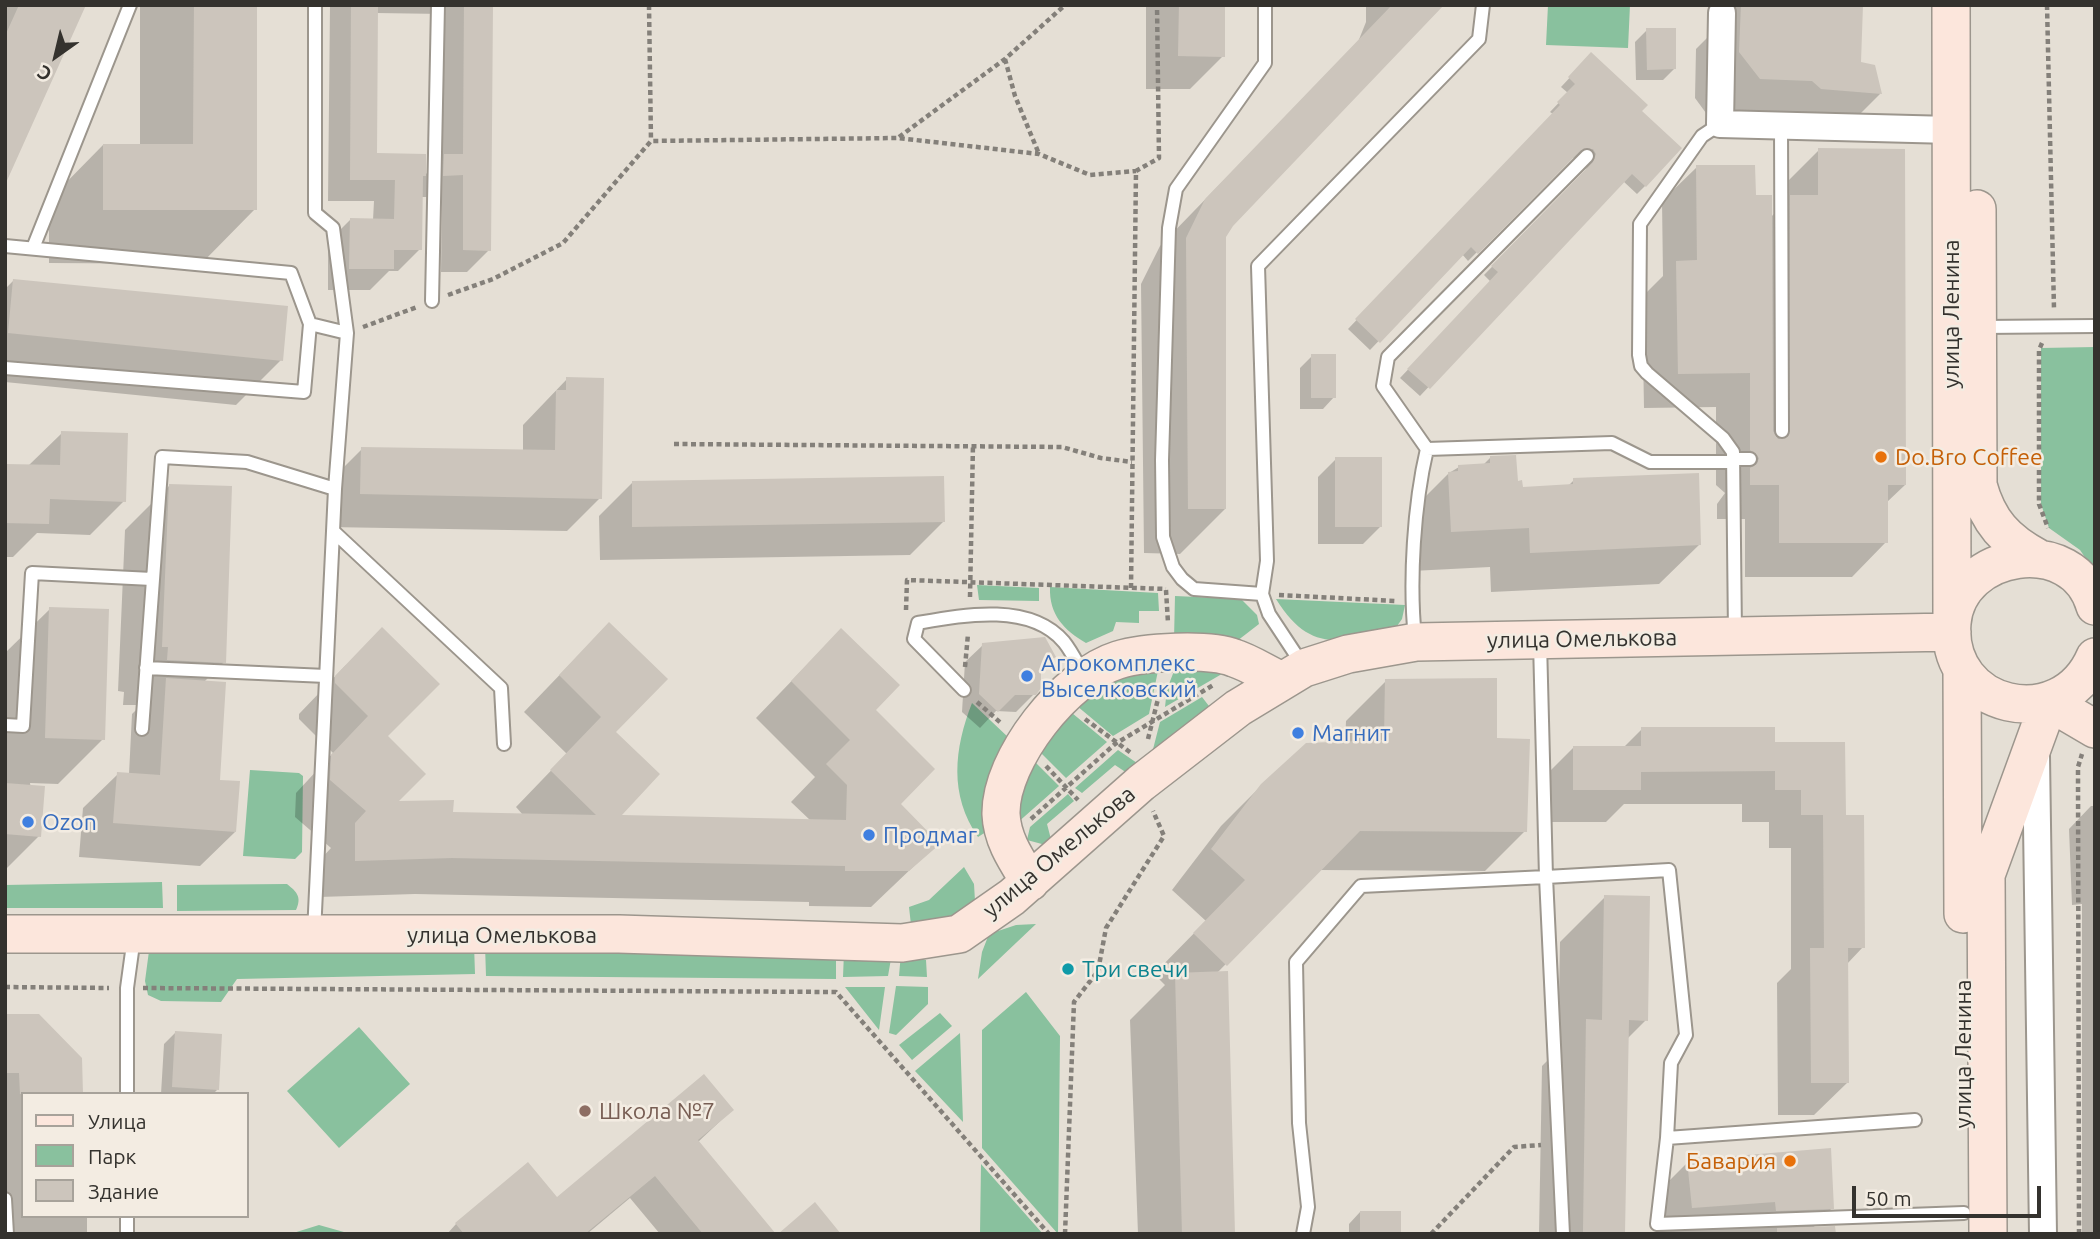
<!DOCTYPE html>
<html>
<head>
<meta charset="utf-8">
<style>
	body { margin:0 }
	#map { position:relative; width:2100px; height:1239px; overflow:hidden; background:#e5dfd5; font-family:Ubuntu,sans-serif }
	canvas { display:block }
	.frame { position:absolute; inset:0; border:7px solid #34322e; pointer-events:none }
	.legend { position:absolute; left:21px; top:1092px; width:228px; height:126px; box-sizing:border-box; background:#f3ece2; border:2px solid #a7a29a; margin:0; padding:9px 12px; list-style:none; font-size:21px; color:#34322e }
	.legend li { display:flex; align-items:center; gap:14px; height:35px }
	.legend b { width:35px; border:2px solid #a7a29a }
	.north { position:absolute; left:21px; top:21px; width:70px; height:70px; -webkit-text-stroke:5px #f3ece2; paint-order:stroke; rotate:214deg; font-size:19px; font-weight:700; line-height:28px; text-align:center; color:#34322e }
	.north::after { content:''; display:block; margin:auto; width:24px; height:32px; background:#34322e; clip-path:polygon(50% 0,100% 100%,50% 72%,0 100%) }
	.scale { position:absolute; left:1852px; top:1186px; width:189px; height:32px; box-sizing:border-box; border:4px solid #34322e; border-top:0; padding-left:9px; font-size:21px; line-height:24px; white-space:nowrap; color:#34322e; -webkit-text-stroke:5px #f3ece2; paint-order:stroke }
</style>
</head>
<body>
<div id="map">
<canvas width="2100" height="1239"></canvas>
<div class="frame"></div>
<ul class="legend">
<li><b style="height:9px;background:#fce6dc"></b>Улица</li>
<li><b style="height:19px;background:#89c19e"></b>Парк</li>
<li><b style="height:19px;background:#ccc5bc"></b>Здание</li>
</ul>
<div class="north">С</div>
<div class="scale">50 m</div>
</div>
<script>
const g = document.querySelector('canvas').getContext('2d');
g.lineJoin = 'round';
function fillPath(path, color) { g.fillStyle = color; g.fill(path, 'evenodd'); }
function trace(path, color, width, dash) { g.strokeStyle = color; g.lineWidth = width; g.lineCap = dash ? 'butt' : 'round'; g.setLineDash(dash || []); g.stroke(path); }
function write(font, color, halo, rows, align = 'center') {
  g.font = font + ' Ubuntu,sans-serif'; g.lineWidth = 5; g.setLineDash([]); g.textBaseline = 'middle'; g.strokeStyle = halo; g.fillStyle = color; for (const [text, x, y, turn = 0] of rows) {
    g.save(); g.translate(x, y); g.rotate((+turn || 0) * Math.PI / 180); g.textAlign = isNaN(turn) ? turn : align; if (halo) g.strokeText(text, 0, 0); g.fillText(text, 0, 0); g.restore();
  }
}
const green = new Path2D(`
	M1548,5H1630L1628,48L1546,45Z
	M2095,347V572L2080,550L2049,528L2041,504V348Z
	M977,585L1039,588V601L979,600Z
	M1050,587L1158,593L1159,611H1139V623L1116,622L1113,631L1086,643C1064,630 1049,615 1050,587Z
	M1175,596L1241,599L1257,615L1259,624L1237,641L1174,639Z
	M1276,599L1405,605L1402,619L1392,633C1337,642 1309,652 1276,599Z
	M1159,666L1149,714L1113,736L1077,706L1103,683Z
	M1176,666L1227,671L1165,707L1167,689Z
	M1202,697L1212,710L1151,757L1160,722Z
	M972,703L1009,738L989,830L978,837C949,795 954,749 972,703Z
	M1072,713L1107,742L1066,778L1037,749Z
	M1118,750L1137,763L1133,777L1115,765L1082,793L1075,788Z
	M1030,757L1059,786L1016,824V790Z
	M250,770L299,773L303,776L302,852L295,859L243,856Z
	M1068,794L1074,801L1047,824L1053,847L1027,840L1030,827Z
	M964,867L974,884L975,901C957,918 936,922 911,925L909,907L929,900Z
	M162,882L163,908H5V885Z
	M287,884C297,892 302,897 296,910L177,911V885Z
	M1036,924L978,979L982,952L989,934L1016,925Z
	M474,944L475,974L237,979L221,1002L161,1001L148,995L145,981L149,951Z
	M485,945L836,952V979L486,976Z
	M844,952L892,953L888,976L843,977Z
	M901,953L926,960L927,977L899,976Z
	M896,986L928,987V1004L896,1035L889,1033Z
	M845,987H885L879,1030Z
	M1026,992L1060,1036L1058,1234L982,1148V1030Z
	M940,1013L952,1026L912,1060L899,1045Z
	M359,1027L410,1084L339,1148L287,1091Z
	M960,1033L963,1122L915,1071Z
	M981,1164L1043,1234H980Z
	M319,1225L351,1234H290Z`);
const shadow = new Path2D(`
	M5,5H84L5,181Z
	M140,5H256L255,209L201,264L49,263V200L103,145H140Z
	M330,5H491L489,250L467,272H441L442,197H421L420,249L398,271H389L370,290H328V242L350,220H373L374,201H328ZM376,13L443,14L442,158L424,176L375,155Z
	M1146,5H1224L1223,56L1190,89H1146Z
	M1366,5H1436L1231,225L1224,237L1225,509L1180,554L1144,553L1141,284L1160,246L1358,42L1366,22Z
	M1729,5H1861L1860,63L1874,67L1880,94L1835,139L1714,124L1695,98L1696,49L1728,17Z
	M1647,30L1675,68L1663,80H1636L1635,42Z
	M1591,55L1640,111L1645,186L1637,194L1623,181L1420,396L1400,378L1491,282L1484,275L1585,172L1588,164L1584,157L1571,158L1468,261L1462,254L1370,350L1348,329L1553,114L1550,112L1568,93L1561,87Z
	M1819,150L1905,485L1886,503V542L1852,577H1745V519H1717V504L1725,493L1716,485V407L1644,408L1642,297L1663,276L1662,201L1697,167L1754,197L1771,217L1784,203V185Z
	M14,280L281,360L236,405L5,382V289Z
	M1312,356L1334,397L1323,409H1300V368Z
	M567,379L600,498L567,531L328,527L329,482L362,449L523,452V425Z
	M62,433L124,501L90,535L37,533L13,557H5V465L28,466Z
	M1490,458L1521,489L1568,486L1574,480L1700,544L1659,584L1491,592L1490,567L1412,571L1409,513L1449,473L1459,467L1483,465Z
	M1336,459L1381,526L1363,544H1318V477Z
	M632,483L943,522L910,555L600,560L599,516Z
	M170,485L224,662L204,682L219,781L235,832L200,866L79,857L83,808L118,774H129L132,714L141,705H123L124,692L118,691L125,530Z
	M50,609L103,739L58,784L30,783L39,836L5,870V653Z
	M983,645L1054,656L1040,670L1034,694L1016,712L996,711L980,728L962,712L965,662Z
	M573,661L613,732L619,817L811,821L791,802L815,777L756,718L805,667L873,710L898,804L937,844L871,907L809,906V902L415,894L319,897V861L331,848L295,817L296,793L333,753L299,719V714L346,665L386,737L395,802L452,813L523,815L516,807L567,754L524,712Z
	M1386,681L1495,740L1525,831L1485,871L1318,870L1217,973H1226L1233,1234H1138L1130,1020L1165,985L1154,974L1206,921L1172,890L1221,826L1262,785L1345,743L1346,721Z
	M1642,729L1773,743L1844,817L1863,947L1847,964L1848,1082L1814,1115H1778L1777,983L1791,969V848H1769V822H1742V804H1624L1606,822H1540V781L1573,748H1623Z
	M2091,806H2095V1234H2082V904L2072,905L2069,829Z
	M1605,897L1646,1020L1627,1039L1624,1232L1539,1234L1542,1066L1558,1050L1560,942Z
	M5,1016L80,1059L23,1094V1216H87V1234H5Z
	M176,1032L217,1090L213,1094H161L164,1044Z
	M732,1110L697,1143L774,1234H660L630,1198L587,1234H447L456,1224L557,1199Z
	M1688,1162L1832,1208L1812,1229L1834,1234H1658L1655,1195Z
	M1360,1212L1400,1234H1349V1224Z
	M1477,1232L1518,1233V1234H1476Z`);
const building = new Path2D(`
	M19,5H86L5,185V36Z
	M194,5H257V210H103V144H193Z
	M351,5H378L377,153L426,154V176H423L422,250H394V269H349L350,218L394,219L395,180H350Z
	M464,5H493L491,251L463,250V175L443,176L444,154H463Z
	M1179,5H1225V57L1178,56Z
	M1392,5H1444L1233,226L1226,237V509H1188L1186,238L1205,199Z
	M1741,5H1863L1861,62L1875,65L1882,94L1821,89L1812,81L1760,79L1739,52Z
	M1646,28H1676V69L1647,70Z
	M1591,52L1648,105L1642,111L1682,148L1646,187L1632,174L1430,389L1407,369L1498,272L1491,266L1593,162L1596,154L1593,149L1581,150L1478,254L1471,247L1380,343L1355,319L1560,105L1557,102L1575,84L1568,77Z
	M1818,148L1905,149L1906,485H1888V543H1779V485H1750V468L1757,464L1759,458L1750,450V373L1678,374L1676,261L1697,260L1696,165H1755L1756,195H1772L1773,431L1778,439L1789,436L1790,195H1818Z
	M13,279L288,306L283,361L8,333Z
	M1311,354H1336V398H1311Z
	M566,377L604,378L602,499L360,494L361,447L555,450L556,390H566Z
	M61,431L128,433L126,502L50,499L49,524L5,523V464L60,465Z
	M1516,455L1518,481L1522,480L1523,487L1573,484V478L1699,473L1701,545L1530,553L1529,528L1451,532L1448,472L1458,471V465L1490,463V456Z
	M1335,457H1382V527H1335Z
	M944,476L945,522L632,527V481Z
	M169,484L232,486L226,663L167,660L168,647H162Z
	M49,607L109,609L105,740L45,738Z
	M609,622L668,679L616,732L660,774L622,815L846,820L847,785L826,764L850,740L791,681L841,628L900,685L876,710L935,769L901,804L940,844L909,871H845V866L452,858L355,861V823L366,811L330,780L331,755L368,716L335,683V676L382,627L440,684L388,736L426,774L399,801L454,800L453,812L596,815L550,770L601,717L559,675Z
	M1045,637L1056,657L1041,665V688L1036,695H1015L998,712L979,694L982,643Z
	M166,678L226,682L220,780L240,781L236,832L113,823L117,772L160,775Z
	M1497,678V738L1530,739L1527,832L1360,831L1227,966L1193,933L1245,880L1211,849L1261,784L1306,743L1384,740L1385,679Z
	M1641,727H1775V742H1845L1846,815H1864L1865,948H1848L1849,1083H1811L1810,948H1824L1823,815H1801V790H1775V771L1641,772V790H1573V746H1641Z
	M5,783L45,786L41,837L5,834Z
	M1604,895L1650,896L1648,1021L1629,1020L1625,1233L1583,1232L1586,1019L1602,1020Z
	M1228,971L1235,1234H1182L1175,973Z
	M5,1014H39L82,1058L83,1094H20L19,1073H5Z
	M175,1031L222,1034L219,1090L172,1087Z
	M704,1074L734,1110L698,1140L776,1234H703L655,1176L585,1234H464L455,1223L528,1162L557,1197Z
	M1831,1148L1834,1209L1776,1211L1775,1202L1692,1208L1687,1160Z
	M815,1202L841,1234H778Z
	M1360,1211H1401V1234H1360Z
	M1835,1226L1836,1234H1777V1228Z`);
const path = new Path2D(`
	M649,5L651,141
	M2047,5L2054,309
	M1005,59L1015,96L1039,154
	M899,137L1005,59L1065,5
	M448,295L493,279L563,243L651,141L898,138L1039,154L1090,175L1136,171
	M363,327L417,307
	M2042,343L2039,350V504L2048,528
	M674,444L1062,447L1101,458L1132,462
	M1131,588L1136,171L1159,158L1157,5
	M1166,590L1168,623
	M1279,595L1396,601
	M970,597L973,444
	M906,610L907,580L1166,589
	M965,667L968,634
	M977,702L1002,724
	M1085,719L1131,753
	M1148,739L1162,683
	M1046,766L1078,800
	M1031,819L1115,744L1215,684
	M5,987L109,988
	M143,988L836,992L1049,1234
	M1065,1234L1074,1002L1098,971L1106,928L1164,836L1153,811
	M1431,1234L1514,1147L1541,1145
	M2079,1234L2078,767L2082,754`);
const lane = new Path2D(`
	M1720,124L1702,136L1640,224L1639,355L1641,366L1647,373L1723,438L1733,452L1735,634
	M1781,126L1782,431
	M5,246L291,273L310,324L304,392L5,368
	M33,248L130,5
	M432,301L438,5
	M310,324L347,333
	M1982,327L2095,326
	M1427,449L1383,386L1388,357L1587,156
	M1734,459H1750
	M333,531L501,688L504,744
	M1262,594L1194,589L1182,579L1173,567L1163,537L1162,460L1169,228L1176,189L1265,63V5
	M1415,638C1409,582 1414,504 1427,449L1612,443L1650,462H1734
	M1540,642L1546,877L1669,870L1686,1035L1671,1063L1667,1138
	M1302,664L1269,614L1262,594L1267,561L1258,266L1479,39L1483,5
	M146,668L326,676
	M964,690L914,639L918,623C963,615 1030,602 1064,642C1072,652 1078,665 1084,675
	M5,725L23,726L32,573L152,579
	M142,729L162,457L247,462L335,489
	M314,933L335,489L347,333L333,228L315,213V5
	M127,1094V988L134,937
	M1915,1120L1667,1138L1657,1224L1964,1213
	M5,1199L7,1234
	M127,1216V1234
	M1303,1234L1308,1207L1299,1123L1296,962L1361,886L1546,877L1563,1234`);
const street = new Path2D(`
	M1722,13L1720,124L1951,130
	M2036,756L2043,1234`);
const secondary = new Path2D(`
	M1951,5L1952,622
	M1977,209L1978,485C1988,522 2006,541 2038,558
	M2095,606C2074,532 1958,550 1952,623C1945,709 2061,736 2095,657
	M1962,669L1963,914
	M1030,882C1017,861 1002,840 1001,814C1000,759 1066,676 1118,660C1144,652 1208,648 1234,658C1250,663 1266,674 1282,681
	M5,934H619L902,943L959,934L1012,897L1141,783L1238,708L1304,668L1348,654L1416,642L1952,632
	M1988,1234L1986,875L2049,702L2095,729`);
const markers = [
	[1881,457,7,"#e8710a"],
	[1027,676,7,"#3f7fe0"],
	[1298,733,7,"#3f7fe0"],
	[28,822,7,"#3f7fe0"],
	[869,835,7,"#3f7fe0"],
	[1068,969,7,"#0f9aa8"],
	[585,1111,7,"#8d6e63"],
	[1790,1161,7,"#e8710a"]
];
const streetNames = [
	["улица Ленина",1951,314,-90],
	["улица Омелькова",1582,639,-1],
	["улица Омелькова",1059,852,-40],
	["улица Омелькова",502,935],
	["улица Ленина",1963,1054,-90]
];
const foodNames = [
	["Do.Bro Coffee",1895,457],
	["Бавария",1776,1161,"right"]
];
const shopNames = [
	["Агрокомплекс",1041,663],
	["Выселковский",1041,689],
	["Магнит",1312,733],
	["Ozon",42,822],
	["Продмаг",883,835]
];
const cultureNames = [
	["Три свечи",1082,969]
];
const educationNames = [
	["Школа №7",599,1111]
];
fillPath(green, '#89c19e');
fillPath(shadow, '#0003');
fillPath(building, '#ccc5bc');
trace(lane, '#9c968d', 16);
trace(street, '#9c968d', 30);
trace(secondary, '#9c968d', 40);
trace(path, '#84807a', 4.5, [5, 3.5]);
trace(lane, '#fff', 12);
trace(street, '#fff', 26);
trace(secondary, '#fce6dc', 37);
for (const [x, y, r, color] of markers) { const dot = new Path2D(); dot.arc(x, y, r, 0, 2 * Math.PI); g.fillStyle = color; g.fill(dot); trace(dot, '#f3ece2', 2.5); }
write('23px', '#34322e', '#f3ece2', streetNames);
write('23px', '#c56008', '#f3ece2', foodNames, 'left');
write('23px', '#366cbe', '#f3ece2', shopNames, 'left');
write('23px', '#0d838f', '#f3ece2', cultureNames, 'left');
write('23px', '#785e54', '#f3ece2', educationNames, 'left');
</script>
</body>
</html>
